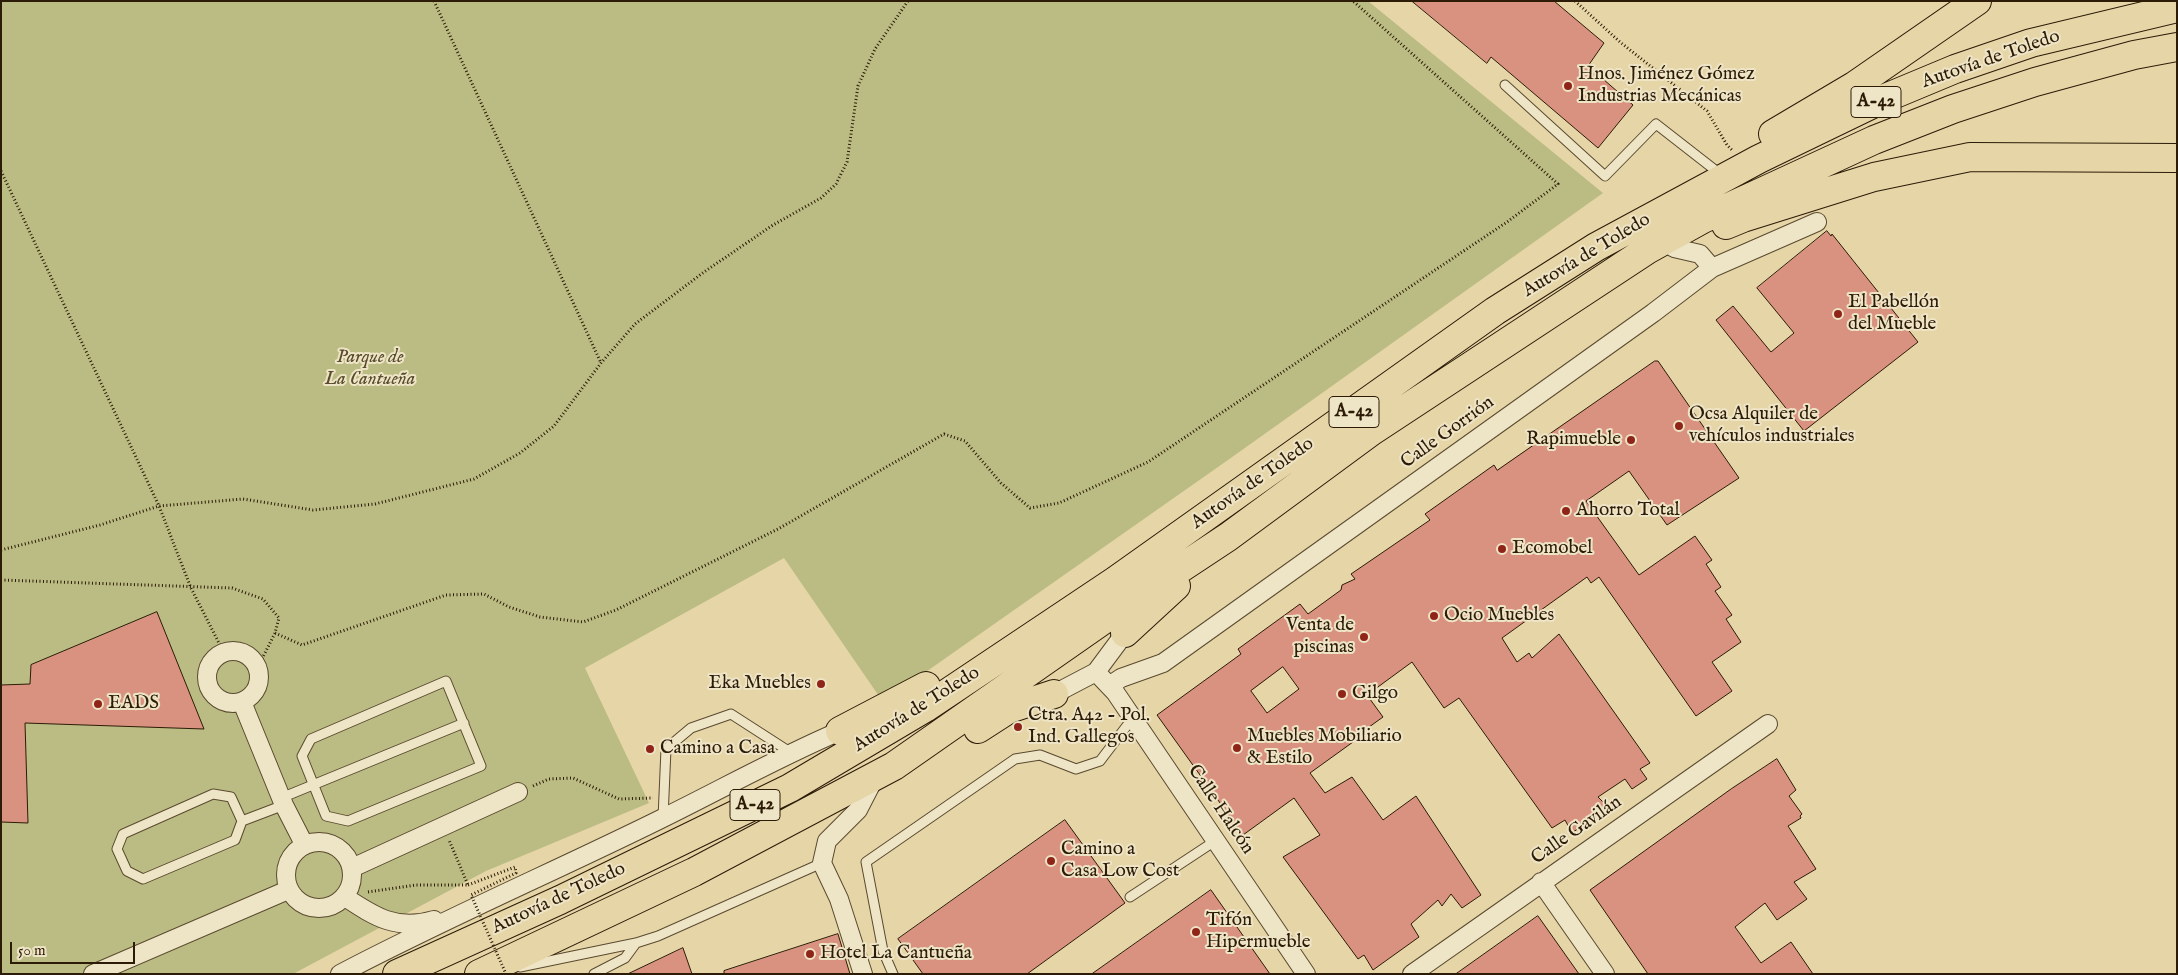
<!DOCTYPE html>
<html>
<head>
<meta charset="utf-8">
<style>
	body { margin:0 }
	#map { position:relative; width:2178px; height:975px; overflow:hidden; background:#e5d5a7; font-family:"IM FELL English",serif }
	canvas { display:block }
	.frame { position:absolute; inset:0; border:2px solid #2c1b07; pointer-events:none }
	.scale { position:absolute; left:10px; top:942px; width:125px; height:22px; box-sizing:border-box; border:2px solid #2c1b07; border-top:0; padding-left:6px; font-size:15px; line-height:18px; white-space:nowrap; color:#2c1b07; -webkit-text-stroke:4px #eee4c6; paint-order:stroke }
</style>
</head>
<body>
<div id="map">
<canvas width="2178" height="975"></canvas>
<div class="frame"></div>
<div class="scale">50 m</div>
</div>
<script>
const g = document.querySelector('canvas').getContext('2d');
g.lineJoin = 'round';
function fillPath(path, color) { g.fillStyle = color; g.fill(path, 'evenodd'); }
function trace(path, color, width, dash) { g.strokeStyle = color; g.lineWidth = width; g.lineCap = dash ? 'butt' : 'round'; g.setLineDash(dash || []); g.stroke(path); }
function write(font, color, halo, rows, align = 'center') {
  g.font = font + ' "IM FELL English",serif'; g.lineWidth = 4; g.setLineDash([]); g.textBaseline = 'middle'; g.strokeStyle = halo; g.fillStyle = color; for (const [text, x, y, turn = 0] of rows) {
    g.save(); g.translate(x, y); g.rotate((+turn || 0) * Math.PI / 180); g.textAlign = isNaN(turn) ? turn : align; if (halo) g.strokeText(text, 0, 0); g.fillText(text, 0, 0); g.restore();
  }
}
const green = new Path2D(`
	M1,1H1368L1603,193L1228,460L883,702L784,558L585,668L649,803L486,871L293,974H1Z`);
const building = new Path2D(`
	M1412,1H1554L1604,43L1588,66L1633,105L1598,148L1491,57L1487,63Z
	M1827,231L1831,236L1832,234L1918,342L1804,431L1716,320L1733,306L1771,352L1794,333L1757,288Z
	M1655,361H1658L1739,478L1667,525L1629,471L1586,501L1639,575L1695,536L1712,560L1706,564L1721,587L1715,591L1732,615L1726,619L1741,642L1712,662L1732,691L1696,716L1599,577L1591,583L1587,577L1502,638L1517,662L1529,653L1532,658L1559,634L1650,763L1640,769L1647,779L1632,789L1625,779L1598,797L1608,807L1572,833L1565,820L1552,828L1459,698L1444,708L1412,662L1367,695L1383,717L1351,740L1353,742L1310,773L1325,793L1352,777L1383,820L1416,796L1481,895L1462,908L1451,894L1442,906L1438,900L1411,924L1419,937L1373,970L1364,955L1358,959L1283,857L1320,835L1294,798L1243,835L1157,715L1241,654L1238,649L1300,604L1308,614L1341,590L1342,585L1355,579L1351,574L1430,520L1425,514L1494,465L1497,470ZM1283,667L1299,689L1267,713L1251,691Z
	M157,612L204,729L25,723L28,823L1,822V685L30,684L31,665Z
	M1777,759L1796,790L1789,796L1802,814L1800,816L1801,818L1788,826L1816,869L1794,882L1807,899L1777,920L1765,903L1735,927L1761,963L1791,942L1813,974H1648L1590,890L1731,789Z
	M1065,820L1125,903L1027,974H923L898,939Z
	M1211,890L1270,974H1092Z
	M1538,916L1579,974H1456Z
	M838,934L850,974H724V971Z
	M683,948L692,974H628Z`);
const path = new Path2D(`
	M434,1L601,363
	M1575,1L1620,42L1707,111L1727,145L1732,150
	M1,171L159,506L191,588L223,651
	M1,550L100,525L159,506L243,499L313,510L375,504L474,479L520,453L554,426L601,363L635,324L704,272L773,225L821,198L836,184L847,162L858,86L875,49L908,1
	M1,580L232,588L263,599L279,618L275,633L258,667
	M275,633L302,645L446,595L484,594L509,607L540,617L583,622L616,610L778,529L944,434L965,441L1001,483L1030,508L1059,503L1148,462L1507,222L1558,184L1353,1
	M533,786L549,779L573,778L619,799L653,798
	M368,892L416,885H468L449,840`);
const lane = new Path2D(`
	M1505,85L1605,176L1656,124L1715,170
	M446,681L481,766L348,821L326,816L302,756L311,739Z
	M281,798L464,723
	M663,818L666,749L691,728L731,714L790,752
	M242,821L231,797L213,794L123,834L117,849L127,871L143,879L235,840L242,821L284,805
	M1130,897L1215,841
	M520,967L636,943L658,936L822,863
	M594,974L625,958L636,943
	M893,974L883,951L866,862L1015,759L1040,755L1076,769L1100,761L1132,719`);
const street = new Path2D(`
	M1674,248L1700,254L1712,268
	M207 677a26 26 0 1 1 52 0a26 26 0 1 1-52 0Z
	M1096,672L1115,692L1306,974
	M1109,686L1121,678L1163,663L1653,313L1712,268L1817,222
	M1054,694L1096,672L1125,633
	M242,702L284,805L304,844
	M286 875a33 33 0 1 1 66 0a33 33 0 1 1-66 0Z
	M352,868L518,792
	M1541,882L1605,974
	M345,897C375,917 397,931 434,920
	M93,974L288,890
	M340,974C446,918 556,871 663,818C722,789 779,757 840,731
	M863,974L839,899L822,863L827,841L858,810L875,777
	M1412,974L1768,724`);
const highway = new Path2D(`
	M1773,134L1854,86L1977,1
	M1726,225L1743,218L1874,177L1970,157L2177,158
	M1125,633L1176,586
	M978,729L1009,709L1054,694
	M840,731L926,686
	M397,974L560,900L790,788L925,708L1115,581L1495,311L1596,247L1759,159L1883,99L1955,69L2031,43L2177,8
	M479,974L694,872L894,766L1119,609L1228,537L1372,431L1647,250L1703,219L1874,140L1953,109L2035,82L2134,55L2177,47`);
const pathBridge = new Path2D(`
	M468,885L515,867L516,873L471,895L506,974`);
const markers = [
	[1568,86,5,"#8f2418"],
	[1838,314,5,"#8f2418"],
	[1679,426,5,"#8f2418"],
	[1631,440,5,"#8f2418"],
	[1566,511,5,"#8f2418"],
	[1502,549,5,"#8f2418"],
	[1434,616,5,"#8f2418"],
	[1364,637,5,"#8f2418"],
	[821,684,5,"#8f2418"],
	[1342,694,5,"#8f2418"],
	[98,704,5,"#8f2418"],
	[1018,727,5,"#8f2418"],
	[1237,748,5,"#8f2418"],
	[650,749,5,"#8f2418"],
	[1051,861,5,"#8f2418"],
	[1196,932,5,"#8f2418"],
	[810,954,5,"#8f2418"]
];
const shields = [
	[1876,102,50],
	[1354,412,50],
	[755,805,50]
];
const shieldNames = [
	["A-42",1876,102],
	["A-42",1354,412],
	["A-42",755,805]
];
const streetNames = [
	["Autovía de Toledo",1991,60,-19],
	["Autovía de Toledo",1587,256,-31],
	["Calle Gorrión",1448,433,-36],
	["Autovía de Toledo",1253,484,-35],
	["Autovía de Toledo",917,710,-32],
	["Calle Halcón",1220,810,56],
	["Calle Gavilán",1577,831,-35],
	["Autovía de Toledo",559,899,-25]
];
const poiNames = [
	["Hnos. Jiménez Gómez",1578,75],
	["Industrias Mecánicas",1578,97],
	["El Pabellón",1848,303],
	["del Mueble",1848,325],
	["Ocsa Alquiler de",1689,415],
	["vehículos industriales",1689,437],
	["Rapimueble",1621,440,"right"],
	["Ahorro Total",1576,511],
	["Ecomobel",1512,549],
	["Ocio Muebles",1444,616],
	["Venta de",1354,626,"right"],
	["piscinas",1354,648,"right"],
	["Eka Muebles",811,684,"right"],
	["Gilgo",1352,694],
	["EADS",108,704],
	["Ctra. A42 - Pol.",1028,716],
	["Ind. Gallegos",1028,738],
	["Muebles Mobiliario",1247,737],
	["& Estilo",1247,759],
	["Camino a Casa",660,749],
	["Camino a",1061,850],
	["Casa Low Cost",1061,872],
	["Tifón",1206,921],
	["Hipermueble",1206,943],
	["Hotel La Cantueña",820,954]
];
const parkNames = [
	["Parque de",370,358],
	["La Cantueña",370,380]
];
fillPath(green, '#bbbc83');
fillPath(building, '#da9280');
trace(building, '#2c1b07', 1);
trace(lane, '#5a4a2f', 11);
trace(street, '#5a4a2f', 20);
trace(highway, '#2c1b07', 30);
trace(path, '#2c1b07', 3, [1, 2.5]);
trace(lane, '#eee4c6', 9);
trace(street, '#eee4c6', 18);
trace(highway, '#e5d5a7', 28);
trace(pathBridge, '#2c1b07', 3, [1, 2.5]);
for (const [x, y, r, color] of markers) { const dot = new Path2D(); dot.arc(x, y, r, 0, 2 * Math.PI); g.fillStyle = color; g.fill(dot); trace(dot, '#eee4c6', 2); }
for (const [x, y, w] of shields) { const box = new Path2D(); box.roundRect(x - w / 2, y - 15.5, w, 31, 4); g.fillStyle = '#eee4c6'; g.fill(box); trace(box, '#2c1b07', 1); }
write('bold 18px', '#2c1b07', null, shieldNames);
write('19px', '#2c1b07', '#eee4c6', streetNames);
write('19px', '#2c1b07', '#eee4c6', poiNames, 'left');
write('italic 19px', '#574b2c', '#eee4c6', parkNames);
</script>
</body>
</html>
